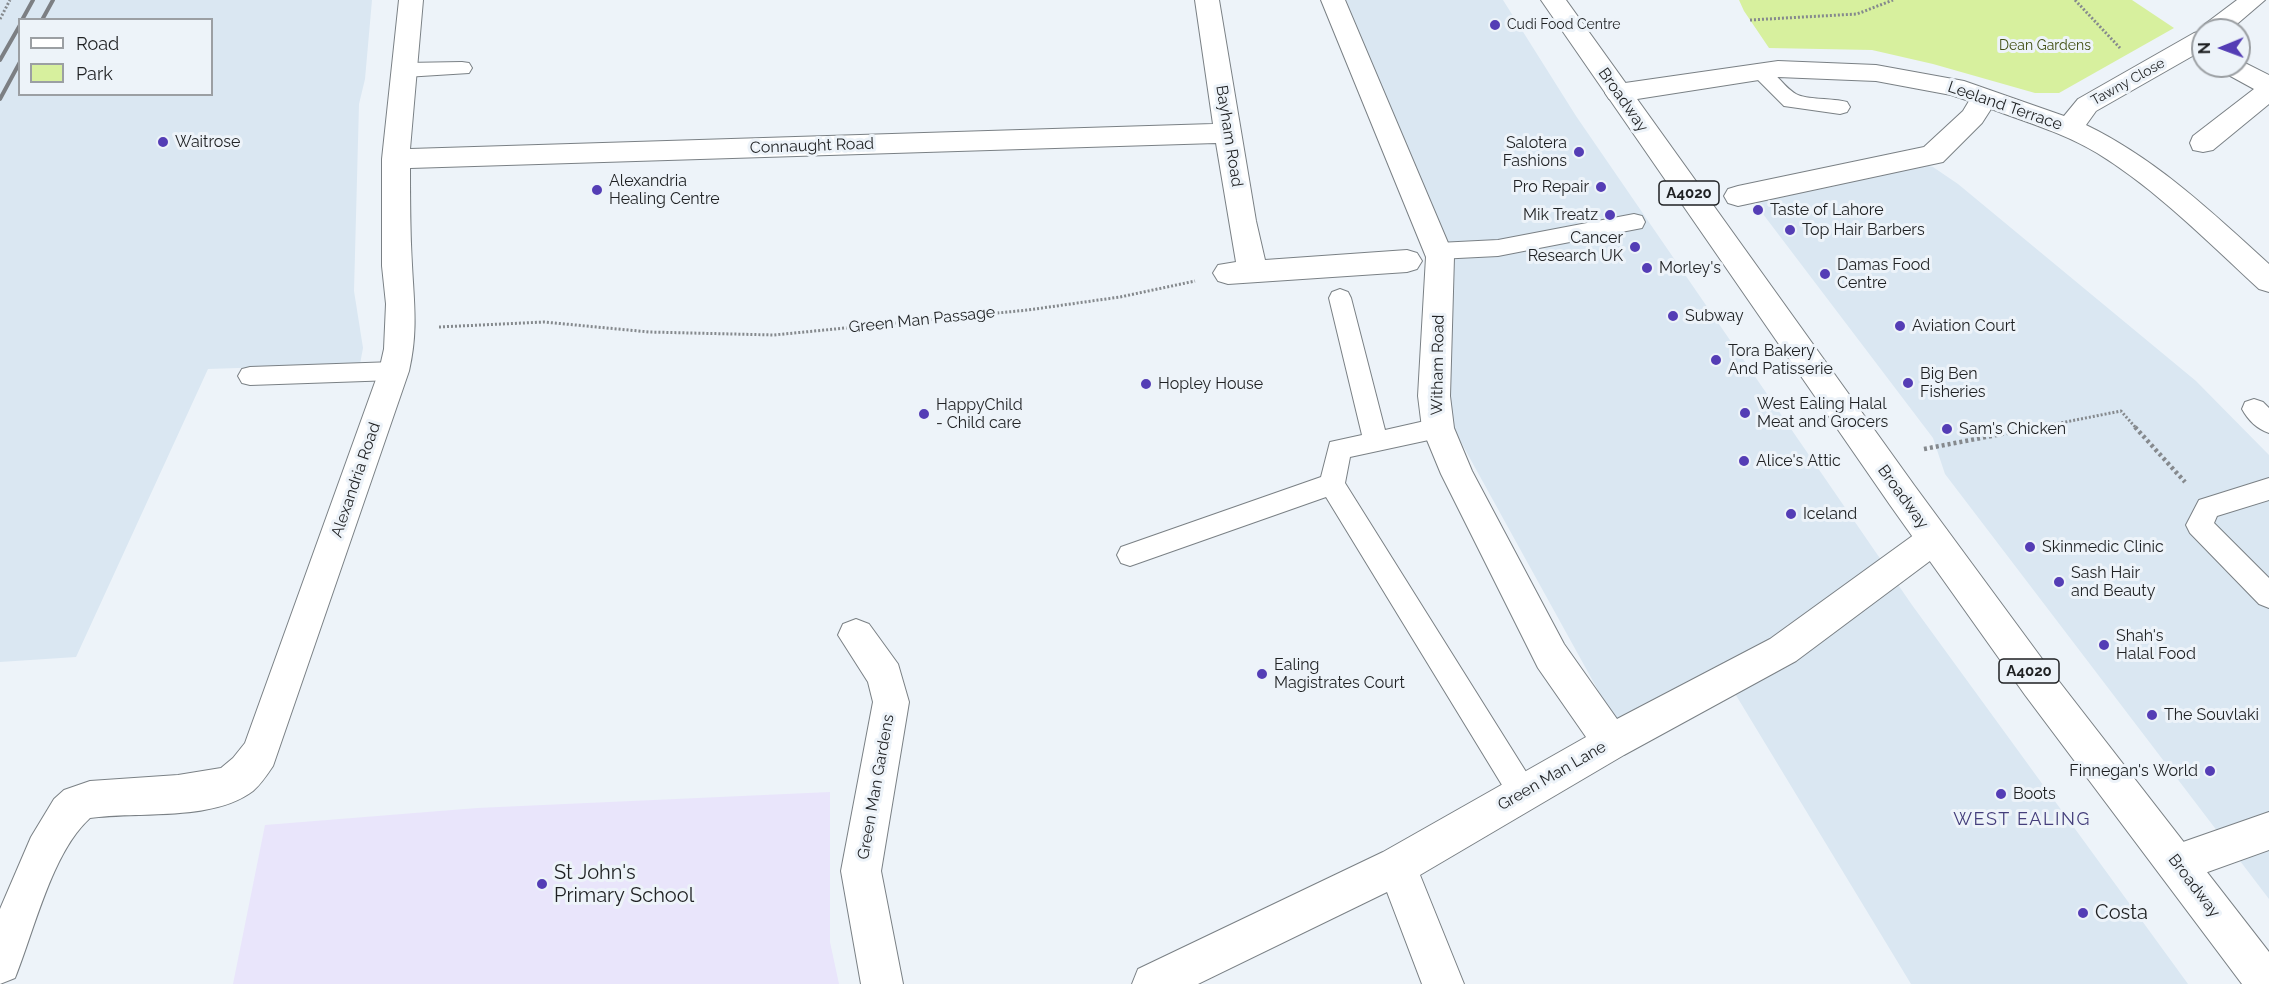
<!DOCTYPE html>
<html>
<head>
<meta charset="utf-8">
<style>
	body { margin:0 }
	#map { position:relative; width:2269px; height:984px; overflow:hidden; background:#edf3f9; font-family:Raleway,sans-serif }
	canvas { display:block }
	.legend { position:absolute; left:18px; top:18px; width:195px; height:78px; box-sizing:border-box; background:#edf3f9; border:2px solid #9b9fa3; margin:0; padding:8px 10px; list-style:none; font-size:18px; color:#1f2123 }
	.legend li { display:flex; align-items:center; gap:12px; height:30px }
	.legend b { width:30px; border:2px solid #9b9fa3 }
	.north { position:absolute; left:2191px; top:18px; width:60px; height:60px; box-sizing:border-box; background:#edf3f9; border:2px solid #9b9fa3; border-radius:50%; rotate:269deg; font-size:16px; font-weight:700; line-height:24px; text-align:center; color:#1f2123 }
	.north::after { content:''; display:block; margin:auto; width:21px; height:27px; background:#543db5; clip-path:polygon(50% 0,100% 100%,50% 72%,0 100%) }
</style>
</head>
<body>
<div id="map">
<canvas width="2269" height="984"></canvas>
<ul class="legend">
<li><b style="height:8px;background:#fff"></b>Road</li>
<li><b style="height:16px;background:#d7f09e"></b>Park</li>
</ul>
<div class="north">N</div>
</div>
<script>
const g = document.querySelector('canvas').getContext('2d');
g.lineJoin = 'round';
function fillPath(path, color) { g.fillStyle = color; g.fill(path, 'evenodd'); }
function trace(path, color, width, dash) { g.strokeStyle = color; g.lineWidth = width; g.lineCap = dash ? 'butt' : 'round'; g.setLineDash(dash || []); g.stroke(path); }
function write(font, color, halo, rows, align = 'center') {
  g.font = font + ' Raleway,sans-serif'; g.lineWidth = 6; g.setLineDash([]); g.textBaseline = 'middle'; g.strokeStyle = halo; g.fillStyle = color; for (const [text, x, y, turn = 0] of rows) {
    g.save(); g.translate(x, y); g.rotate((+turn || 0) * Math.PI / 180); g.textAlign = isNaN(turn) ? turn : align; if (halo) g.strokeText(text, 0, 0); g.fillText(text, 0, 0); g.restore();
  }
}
const built = new Path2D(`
	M0,0H372L365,79L359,104L354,291L363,348L360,364L208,369L76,657L0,662ZM20,20H212V94H20Z
	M1338,0H1503L1576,116L1912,605L2188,984H1911L1731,687L1626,741L1451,424L1442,257Z
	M1899,160L1933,167L1958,184L2196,381L2269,455V899L1945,474L1933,438L1744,189Z`);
const education = new Path2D(`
	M830,792V942L839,984H233L265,825L477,808Z`);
const green = new Path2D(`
	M1739,0H2132L2174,28L2059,93H2035L1933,64L1872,50L1769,48L1744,11Z`);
const pathFar1 = new Path2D(`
	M2075,0L2120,48
	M0,19L10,0
	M1750,20L1857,14L1893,0
	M439,327L544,322L649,332L774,335L1028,310L1120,297L1195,281
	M2030,429L2121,411L2137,429`);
const path = new Path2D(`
	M2135,427L2185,482
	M1924,449L2038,427`);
const lane = new Path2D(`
	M462,62L469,63L472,68L469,73L405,77L398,75L395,70L398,65L405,63Z
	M1759,64C1775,69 1782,86 1796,94C1806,100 1833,98 1847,102L1850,107L1847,112L1840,114L1784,106L1749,71L1752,66Z
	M1634,214L1642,216L1645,222L1642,228L1498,256L1438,259L1430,257L1427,251L1430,245L1438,243L1498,240Z
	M1340,289L1348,292L1351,298L1385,430L1438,418L1447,421L1450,428L1447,435L1438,438L1350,457L1345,483L1533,783L1538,793L1533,803L1523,807L1513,803L1326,497L1130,566L1121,563L1117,555L1121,547L1321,477L1330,442L1362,435L1329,298L1332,292Z
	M394,362L402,364L406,371L402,378L394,380L250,385L242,383L238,376L242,369L250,367Z
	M2254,399L2263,402L2269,408V433C2257,429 2248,420 2242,409L2245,402Z
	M2269,478V500L2217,516L2214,523L2269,578V608L2259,604L2190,533L2186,525L2199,500Z`);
const street = new Path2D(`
	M399,0H423L410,149L1213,124L1195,0H1219L1256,221L1265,260L1407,250L1417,253L1422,261L1417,269L1407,272L1228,284L1218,281L1213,273L1218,265L1236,262L1216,143L410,168C410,200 410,233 412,265C414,304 418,332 409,371L273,766C267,775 261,784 253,791C212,822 138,811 90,818C52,852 34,931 15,978L0,984V909L31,837L54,799L64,790L90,781L178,775L221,768L233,758L245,743L379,371L384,349L386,304L382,266V159Z
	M1321,0H1345L1454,257L1450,396L1454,428L1472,471L1564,644L1617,719L1770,639L1922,529L1934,524L1946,529L1951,539L1946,549L1796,661L1624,755L1420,875L1464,984H1422L1387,892L1198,984H1132L1138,969L1383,852L1586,737L1538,668L1441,474L1422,428L1418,396L1426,257Z
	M2237,0H2265L2230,30H2203V50L2096,111L2086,125C2156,159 2212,212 2269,264V292L2259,289C2207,241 2157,190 2097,153C2064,133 2026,122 1991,109L1982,123L1943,162L1738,206L1728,203L1724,196L1728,189L1738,186L1924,147L1963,111L1969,101L1951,95L1876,81L1778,77L1618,102L1609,99L1605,93L1609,87L1618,84L1778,61L1876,65L1964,81L2064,116L2078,99L2194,33L2202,31L2205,24Z
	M2239,60L2269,75V104L2213,150L2203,152L2193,150L2190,143L2193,136L2254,89L2223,72L2219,66H2239Z
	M856,619L869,624L898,664L909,702L881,871L903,984H861L841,871L873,702L868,682L838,635L843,624Z
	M2269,812V850L2177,883L2163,877L2157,863L2163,849Z`);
const primary = new Path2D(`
	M1541,0H1566L1914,485L2051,671L2269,952V984H2242L2025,695L1890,505Z`);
const rail = new Path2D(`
	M22,20L33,0
	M42,20L53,0
	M0,60L20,25
	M0,99L20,62`);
const markers = [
	[1495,25,6,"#543db5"],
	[163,142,6,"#543db5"],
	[1579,152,6,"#543db5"],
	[1601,187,6,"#543db5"],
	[597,190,6,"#543db5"],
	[1758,210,6,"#543db5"],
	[1610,215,6,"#543db5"],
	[1790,230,6,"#543db5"],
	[1635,247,6,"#543db5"],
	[1647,268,6,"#543db5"],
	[1825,274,6,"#543db5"],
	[1673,316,6,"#543db5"],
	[1900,326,6,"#543db5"],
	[1716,360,6,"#543db5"],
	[1908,383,6,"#543db5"],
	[1146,384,6,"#543db5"],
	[1745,413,6,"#543db5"],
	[924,414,6,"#543db5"],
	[1947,429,6,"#543db5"],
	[1744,461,6,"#543db5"],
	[1791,514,6,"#543db5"],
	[2030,547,6,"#543db5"],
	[2059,582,6,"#543db5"],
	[2104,645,6,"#543db5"],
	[1262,674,6,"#543db5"],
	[2152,715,6,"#543db5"],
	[2210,771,6,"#543db5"],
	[2001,794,6,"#543db5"],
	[542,884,6,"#543db5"],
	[2083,913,6,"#543db5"]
];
const farPoinames = [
	["Cudi Food Centre",1507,25]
];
const farParknames = [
	["Dean Gardens",2045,46]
];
const farStreetnames = [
	["Tawny Close",2128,82,-29]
];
const shields = [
	[1689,193,60],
	[2029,671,60]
];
const shieldNames = [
	["A4020",1689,193],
	["A4020",2029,671]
];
const streetNames = [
	["Broadway",1623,100,55],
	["Leeland Terrace",2005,106,19],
	["Bayham Road",1229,136,81],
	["Connaught Road",812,146,-2],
	["Green Man Passage",922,320,-6],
	["Witham Road",1438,365,-89],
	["Alexandria Road",356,480,-71],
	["Broadway",1903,497,54],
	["Green Man Lane",1552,776,-30],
	["Green Man Gardens",876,787,-80],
	["Broadway",2194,886,53]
];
const poiNames = [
	["Waitrose",175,142],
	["Salotera",1567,143,"right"],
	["Fashions",1567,161,"right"],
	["Alexandria",609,181],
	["Healing Centre",609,199],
	["Pro Repair",1589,187,"right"],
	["Taste of Lahore",1770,210],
	["Mik Treatz",1598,215,"right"],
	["Top Hair Barbers",1802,230],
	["Cancer",1623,238,"right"],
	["Research UK",1623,256,"right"],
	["Damas Food",1837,265],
	["Centre",1837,283],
	["Morley's",1659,268],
	["Subway",1685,316],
	["Aviation Court",1912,326],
	["Tora Bakery",1728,351],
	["And Patisserie",1728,369],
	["Big Ben",1920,374],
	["Fisheries",1920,392],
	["Hopley House",1158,384],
	["West Ealing Halal",1757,404],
	["Meat and Grocers",1757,422],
	["HappyChild",936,405],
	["- Child care",936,423],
	["Sam's Chicken",1959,429],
	["Alice's Attic",1756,461],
	["Iceland",1803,514],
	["Skinmedic Clinic",2042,547],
	["Sash Hair",2071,573],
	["and Beauty",2071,591],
	["Shah's",2116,636],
	["Halal Food",2116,654],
	["Ealing",1274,665],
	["Magistrates Court",1274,683],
	["The Souvlaki",2164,715],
	["Finnegan's World",2198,771,"right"],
	["Boots",2013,794]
];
const neighbourhoodNames = [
	["WEST EALING",2022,820]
];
const nearPoinames = [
	["St John's",554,873],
	["Primary School",554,896],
	["Costa",2095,913]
];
fillPath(built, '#dae7f2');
fillPath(education, '#e9e5fb');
fillPath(green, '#d7f09e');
trace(lane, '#7a8085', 2);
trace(street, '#7a8085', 2);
trace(primary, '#7a8085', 2);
trace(pathFar1, '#85898d', 3, [2, 2]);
trace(path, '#85898d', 4.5, [3, 3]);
fillPath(lane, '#fff');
fillPath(street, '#fff');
fillPath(primary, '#fff');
trace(rail, '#7c7f83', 4);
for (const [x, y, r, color] of markers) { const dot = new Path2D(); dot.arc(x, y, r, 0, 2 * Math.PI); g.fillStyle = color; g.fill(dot); trace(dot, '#edf3f9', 2); }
write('14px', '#1f2123', '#edf3f9', farPoinames, 'left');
write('14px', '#414f13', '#edf3f9', farParknames);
write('14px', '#1f2123', '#edf3f9', farStreetnames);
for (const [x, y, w] of shields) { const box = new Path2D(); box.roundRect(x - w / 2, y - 12, w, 24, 4.5); g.fillStyle = '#edf3f9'; g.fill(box); trace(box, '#1f2123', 1.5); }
write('bold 15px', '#1f2123', null, shieldNames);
write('16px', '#1f2123', '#edf3f9', streetNames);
write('16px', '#1f2123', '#edf3f9', poiNames, 'left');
g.letterSpacing = '1.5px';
write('18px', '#443e7b', '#edf3f9', neighbourhoodNames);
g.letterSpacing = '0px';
write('20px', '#1f2123', '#edf3f9', nearPoinames, 'left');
</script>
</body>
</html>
